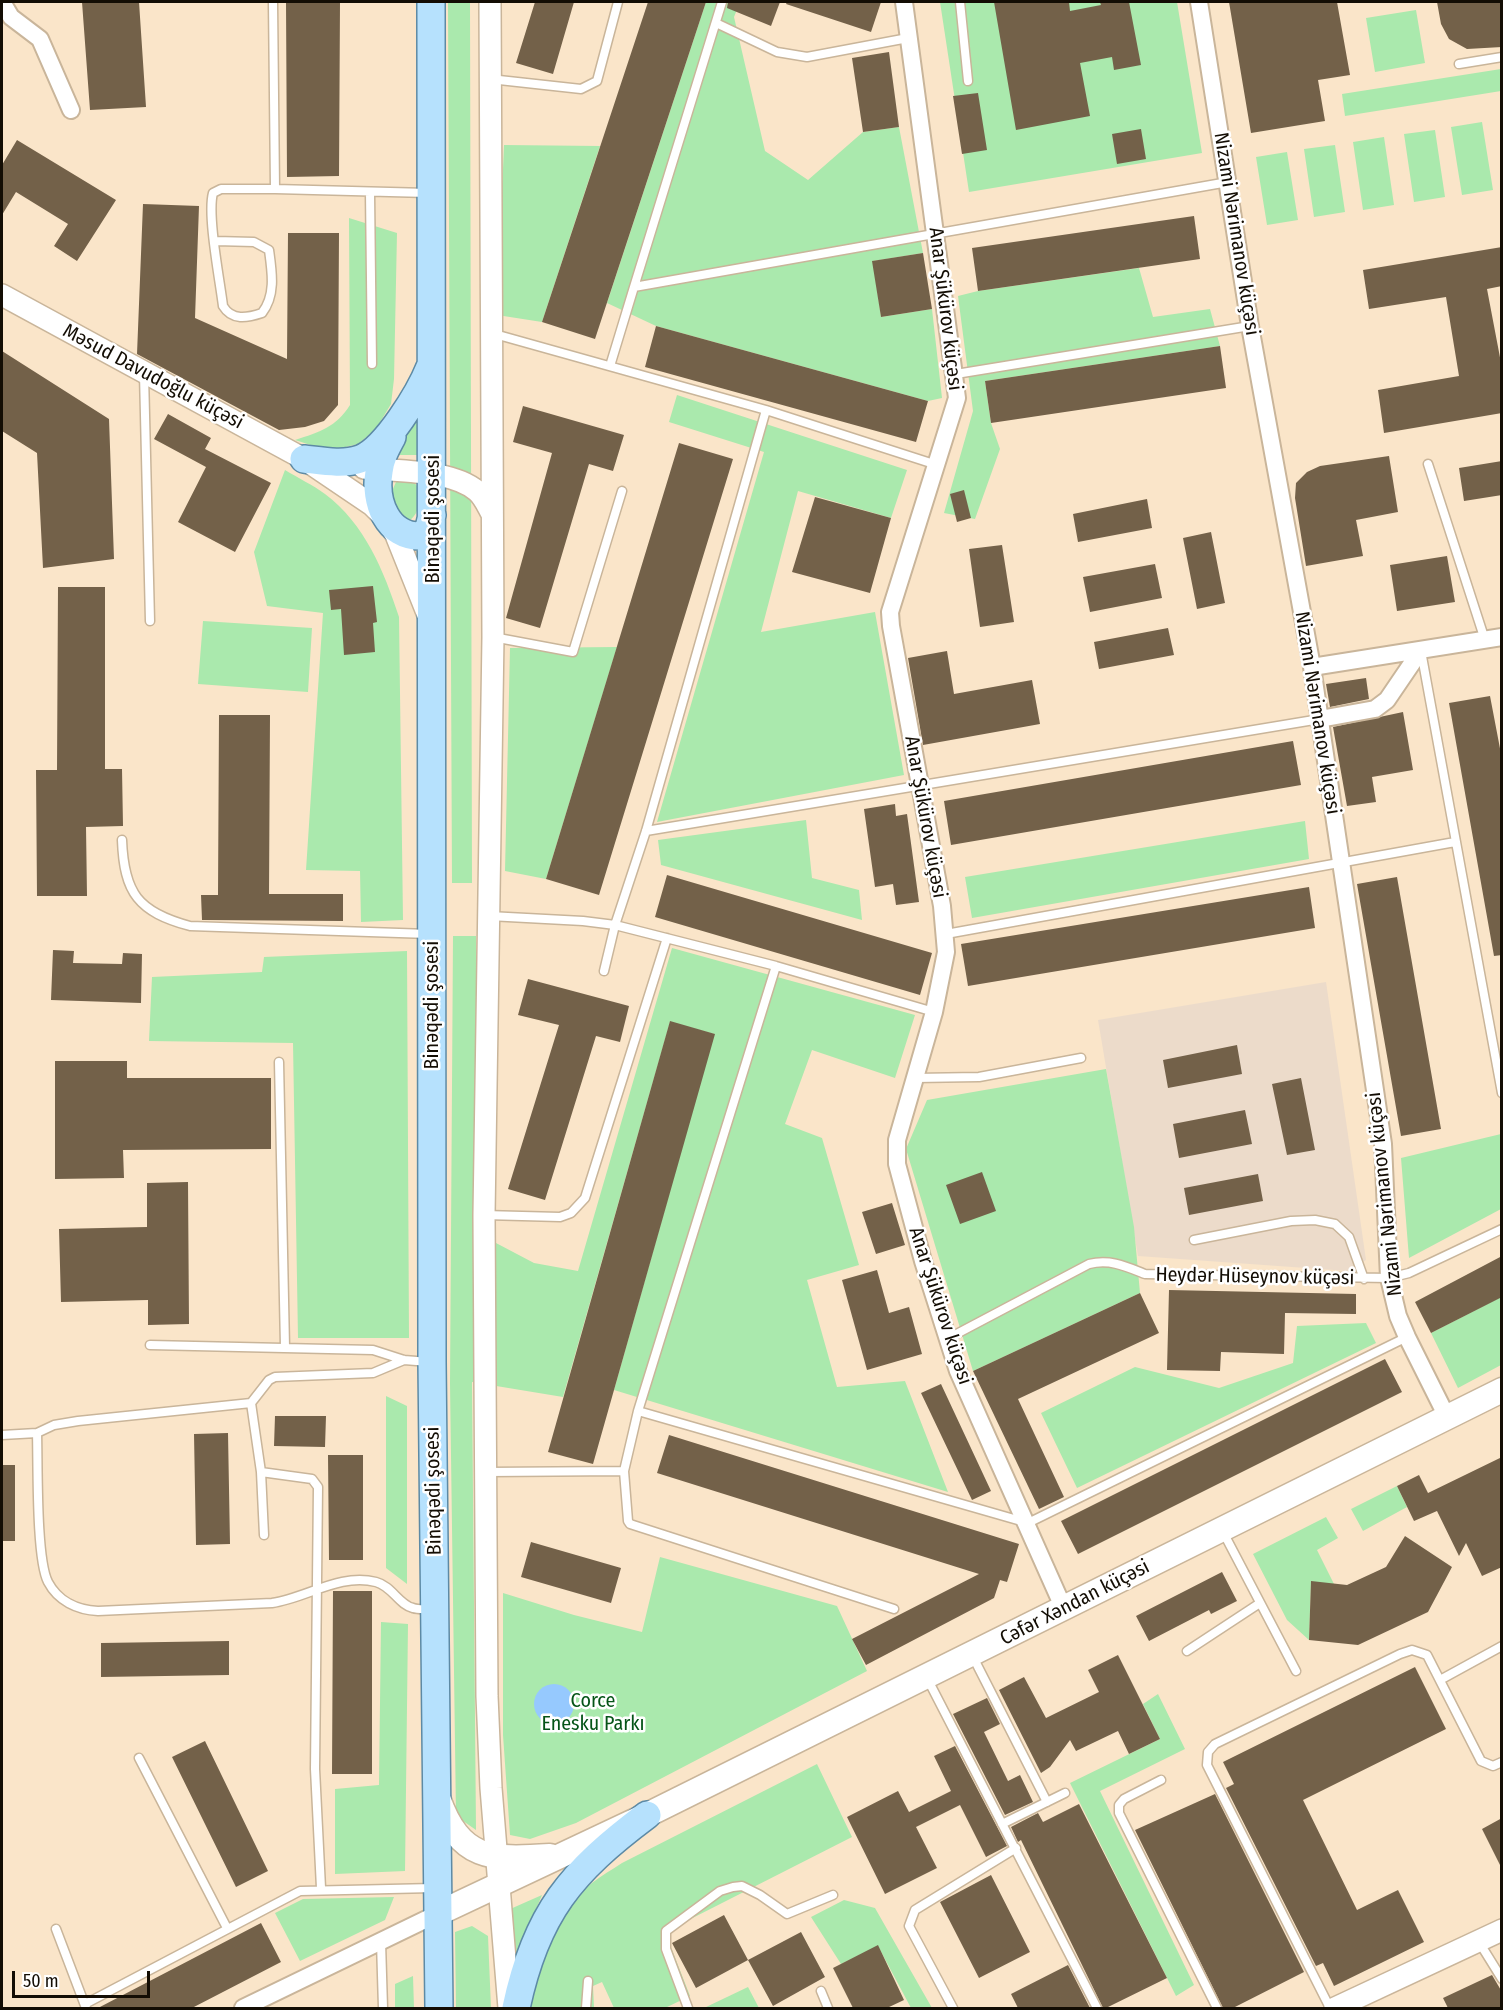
<!DOCTYPE html>
<html>
<head>
<meta charset="utf-8">
<style>
	body { margin:0 }
	#map { position:relative; width:1503px; height:2010px; overflow:hidden; background:#fae5c9; font-family:"Fira Sans Condensed",sans-serif }
	canvas { display:block }
	.frame { position:absolute; inset:0; border:3px solid #130d04; pointer-events:none }
	.scale { position:absolute; left:12px; top:1971px; width:138px; height:27px; box-sizing:border-box; border:3px solid #130d04; border-top:0; padding-left:8px; font-size:18px; line-height:21px; white-space:nowrap; color:#130d04; -webkit-text-stroke:4px #fff; paint-order:stroke }
</style>
</head>
<body>
<div id="map">
<canvas width="1503" height="2010"></canvas>
<div class="frame"></div>
<div class="scale">50 m</div>
</div>
<script>
const g = document.querySelector('canvas').getContext('2d');
g.lineJoin = 'round';
function fillPath(path, color) { g.fillStyle = color; g.fill(path, 'evenodd'); }
function trace(path, color, width, dash) { g.strokeStyle = color; g.lineWidth = width; g.lineCap = dash ? 'butt' : 'round'; g.setLineDash(dash || []); g.stroke(path); }
function write(font, color, halo, rows, align = 'center') {
  g.font = font + ' "Fira Sans Condensed",sans-serif'; g.lineWidth = 5; g.setLineDash([]); g.textBaseline = 'middle'; g.strokeStyle = halo; g.fillStyle = color; for (const [text, x, y, turn = 0] of rows) {
    g.save(); g.translate(x, y); g.rotate((+turn || 0) * Math.PI / 180); g.textAlign = isNaN(turn) ? turn : align; if (halo) g.strokeText(text, 0, 0); g.fillText(text, 0, 0); g.restore();
  }
}
const medical = new Path2D(`
	M1326,982L1366,1260L1348,1271L1138,1256L1098,1020Z`);
const green = new Path2D(`
	M448,2H470L472,883H452Z
	M706,2H740L734,17L765,151L808,180L863,132L899,127L923,253L873,261L881,317L932,309L942,398L928,401L656,326L607,303Z
	M940,2H1177L1202,153L969,192Z
	M1416,10L1425,63L1375,72L1366,18Z
	M1501,69V91L1345,116L1342,94Z
	M1482,122L1493,190L1462,195L1451,127Z
	M1435,130L1445,197L1414,202L1404,134Z
	M1384,137L1394,205L1363,210L1353,142Z
	M504,145L600,146L542,322L497,315Z
	M1335,145L1345,212L1314,217L1304,149Z
	M1287,152L1298,220L1267,225L1256,157Z
	M349,218L397,233L394,379L391,404L376,429L358,444L329,451L295,440C320,432 336,427 350,405Z
	M1139,268L1153,317L1210,309L1220,346L985,381L991,423L1000,449L975,519L944,513L973,411L958,296L978,291Z
	M677,395L907,470L891,518L798,491L761,632L875,612L904,775L657,822L764,452L669,422Z
	M419,402L417,455H397Z
	M285,470C298,478 313,485 325,494C365,524 384,571 399,617L403,920L361,922L360,871L306,870L323,613L267,606L254,552Z
	M404,479L412,480L417,486C419,499 421,512 410,520L394,517L392,491L396,482Z
	M203,621L312,628L308,692L198,684Z
	M617,647L546,879L505,871L510,648Z
	M806,820L812,878L859,890L862,920L661,865L658,840Z
	M1305,821L1309,859L972,918L965,877Z
	M453,936H476L477,1233L534,1263L578,1271L672,948L915,1015L895,1078L812,1050L785,1124L822,1138L859,1265L807,1280L837,1387L905,1381L948,1492L614,1390L714,1034L670,1022L563,1397L472,1382L476,1830L456,1816L450,1383Z
	M407,951L409,1338H298L293,1043L149,1041L152,977L262,972L264,957Z
	M1106,1069L1134,1227L1140,1293L973,1371L906,1149L927,1100Z
	M1501,1134V1209L1409,1258L1401,1158Z
	M1501,1297V1365L1458,1388L1431,1333Z
	M1366,1323L1376,1343L1077,1488L1041,1413L1135,1367L1219,1388L1293,1363L1297,1326Z
	M386,1396L407,1406V1584L386,1568Z
	M1397,1486L1407,1507L1363,1531L1351,1509Z
	M1326,1517L1338,1538L1317,1550L1334,1584L1311,1582L1309,1640L1287,1620L1253,1554Z
	M660,1557L837,1606L867,1671L576,1823L530,1839L510,1835L503,1735V1593L574,1615L642,1632Z
	M381,1622L408,1624L405,1871L335,1874V1789L379,1785Z
	M1158,1694L1185,1749L1100,1791L1194,1985L1176,1996L1070,1783L1160,1739L1143,1704Z
	M817,1764L852,1837L665,1932L690,1996L665,2008H614L602,1982L593,1986L594,2008H529C534,1976 546,1937 565,1909C579,1889 602,1876 622,1863Z
	M542,1895L513,1964L508,1910Z
	M394,1897L385,1920L300,1961L275,1913L303,1899Z
	M844,1900L875,1908L932,2008H911L878,1946L841,1964L811,1917Z
	M472,1926L488,1936L491,2008H456L455,1932Z
	M413,1976L414,2008H395V1984Z
	M748,1987L759,2008H704Z`);
const water = new Path2D(`
	M534 1704a20 20 0 1 1 40 0a20 20 0 1 1-40 0Z`);
const building = new Path2D(`
	M82,2H139L146,107L90,110Z
	M286,2H340L339,176L287,177Z
	M535,2H574L553,74L516,63Z
	M648,2H706L595,339L542,322Z
	M728,2H780L771,26L727,8Z
	M787,2H881L871,32L786,4Z
	M994,2H1069L1070,11L1101,5L1100,2H1129L1141,65L1114,70L1112,57L1080,63L1090,116L1016,130Z
	M1229,2H1337L1350,75L1318,80L1325,121L1251,133Z
	M1437,2H1502V47L1467,49L1449,39L1441,24Z
	M889,52L899,127L863,132L852,58Z
	M978,93L987,150L962,154L953,96Z
	M1141,129L1146,159L1117,164L1112,134Z
	M17,140L116,200L77,261L54,246L68,224L16,192L2,215V165Z
	M143,204L199,206L195,318L287,359L288,233H339L338,405L324,421L305,427L279,430L137,354Z
	M1194,216L1200,259L978,291L972,248Z
	M1502,247V286L1487,289L1502,368V413L1384,433L1378,390L1459,376L1446,297L1369,309L1363,270Z
	M923,253L932,309L881,317L872,261Z
	M656,326L928,401L916,442L645,367Z
	M1220,346L1226,388L991,423L985,381Z
	M2,351L109,419L114,559L43,568L37,453L2,431Z
	M523,406L624,435L613,471L589,464L540,628L506,618L552,453L513,442Z
	M168,414L211,438L205,449L271,483L235,552L178,522L206,467L154,439Z
	M679,443L733,459L599,895L546,879Z
	M1389,456L1398,512L1356,520L1363,556L1306,566L1295,498L1296,483L1307,472L1320,466Z
	M1502,461V495L1464,501L1459,468Z
	M964,490L971,518L957,522L950,494Z
	M815,497L891,518L870,593L792,572Z
	M1147,499L1152,528L1078,542L1073,514Z
	M1211,532L1225,603L1197,609L1183,538Z
	M1002,545L1014,622L980,627L969,549Z
	M1447,556L1455,602L1397,611L1390,565Z
	M1155,564L1162,598L1090,612L1083,577Z
	M373,586L377,622L373,623L375,652L344,655L341,609L331,610L329,590Z
	M58,587H105V769H122L123,826L86,827L87,896H37L36,770H57Z
	M1168,628L1174,655L1099,669L1094,642Z
	M947,651L954,694L1032,680L1040,724L923,745L908,658Z
	M1366,678L1369,699L1330,707L1326,684Z
	M1490,696L1502,759V955L1494,956L1449,703Z
	M1403,712L1413,770L1372,777L1376,802L1347,806L1333,727Z
	M219,715H270L269,894H343V921L202,920L201,895H218Z
	M1293,741L1301,785L951,845L944,801Z
	M895,804L896,816L907,814L919,902L896,905L893,884L875,887L864,809Z
	M667,875L932,953L920,995L655,917Z
	M1397,877L1441,1129L1401,1136L1357,884Z
	M1309,887L1315,928L968,986L961,944Z
	M53,950L74,951L73,963L122,964L123,953L142,954L141,1003L51,1000Z
	M528,979L629,1006L620,1042L596,1036L545,1200L508,1189L559,1025L518,1015Z
	M670,1021L715,1034L593,1464L548,1452Z
	M1237,1045L1242,1074L1168,1088L1163,1060Z
	M55,1061H127V1078H271V1149L123,1150L124,1178L55,1179Z
	M1301,1078L1315,1150L1287,1155L1272,1084Z
	M1245,1110L1252,1144L1179,1158L1173,1124Z
	M982,1172L996,1211L960,1224L946,1185Z
	M1258,1174L1263,1201L1189,1215L1184,1188Z
	M188,1182L189,1324L148,1325V1300L61,1302L59,1229L147,1227V1183Z
	M892,1203L905,1245L876,1254L862,1212Z
	M1502,1256V1297L1431,1333L1415,1302Z
	M877,1270L889,1313L909,1307L922,1354L867,1370L842,1280Z
	M1169,1290L1356,1294V1314L1285,1313L1284,1354L1221,1352L1220,1371L1167,1370Z
	M1140,1293L1159,1333L1018,1399L1064,1497L1039,1509L973,1371Z
	M1385,1359L1402,1392L1078,1554L1061,1521Z
	M941,1384L991,1491L972,1500L921,1393Z
	M275,1416H326L325,1447L274,1446Z
	M228,1433L230,1544L196,1545L194,1434Z
	M669,1435L1019,1544L1007,1582L1000,1580L994,1598L866,1665L852,1639L979,1574L657,1473Z
	M328,1455H363V1560H329Z
	M1502,1457V1567L1482,1576L1466,1543L1459,1556L1437,1511L1414,1521L1397,1486L1419,1475L1428,1493Z
	M2,1465H15V1541H2Z
	M1405,1536L1452,1567L1428,1612L1358,1645L1309,1640L1311,1581L1347,1585L1386,1567Z
	M531,1542L621,1568L611,1603L521,1577Z
	M1222,1572L1237,1601L1211,1614L1209,1610L1149,1641L1136,1616Z
	M333,1591H372V1774H332Z
	M229,1641V1675L101,1677V1643Z
	M1118,1655L1160,1739L1129,1754L1118,1731L1076,1751L1070,1740L1050,1767L1041,1773L999,1690L1024,1677L1046,1718L1099,1692L1088,1670Z
	M1415,1667L1446,1729L1303,1800L1357,1910L1398,1890L1424,1942L1334,1986L1323,1963L1316,1966L1226,1788L1234,1784L1223,1762Z
	M987,1698L1000,1724L984,1732L1008,1781L1020,1775L1033,1802L1005,1815L953,1714Z
	M205,1741L268,1871L236,1887L172,1757Z
	M955,1746L1007,1846L986,1857L960,1805L916,1827L937,1868L885,1894L847,1817L898,1791L909,1812L951,1791L934,1756Z
	M1215,1794L1304,1972L1233,2008H1223L1135,1830Z
	M1079,1804L1167,1978L1106,2008H1103L1021,1840L1018,1842L1011,1827L1038,1813L1043,1822Z
	M1502,1818V1869L1482,1829Z
	M991,1875L1030,1952L979,1978L940,1902Z
	M724,1915L748,1960L696,1988L672,1943Z
	M261,1923L281,1962L192,2008H98Z
	M801,1932L825,1977L773,2006L748,1960Z
	M878,1945L904,2000L887,2008H853L833,1968Z
	M1068,1965L1090,2008H1018L1011,1994Z
	M1492,1975L1502,1992V2008H1448L1443,1998Z`);
const service = new Path2D(`
	M960,2L968,81
	M716,23L777,52L807,57L908,38
	M1459,64L1502,57
	M490,79L581,89L597,81L618,2
	M275,189L428,193
	M370,193L372,364
	M216,241L254,242L269,250C272,272 276,295 262,313C247,318 232,321 223,306C220,281 207,215 213,193L221,189H275L273,2
	M634,287L722,2
	M491,333L766,410L937,465
	M610,366L634,287L1228,182
	M144,374L150,621
	M956,374L1250,326
	M1428,464L1485,640
	M493,637L573,652L622,491
	M1421,651L1502,1093
	M646,831L1320,719
	M122,840C124,893 138,912 190,926L429,934
	M489,916L583,921L615,925L776,966L934,1012
	M946,934L1455,842
	M776,966L638,1411L624,1471L628,1521L630,1524L894,1609
	M604,971L615,925L646,831L766,410
	M279,1062L285,1347
	M915,1078L979,1077L1081,1058
	M484,1215L560,1217L571,1213L585,1198L667,938
	M1194,1240L1291,1221L1315,1220L1335,1224L1349,1237L1364,1279
	M947,1339L1089,1264C1110,1259 1125,1266 1145,1274L1389,1278L1409,1273L1502,1229
	M150,1345L373,1350L404,1360L429,1362
	M251,1403L261,1472
	M638,1411L1028,1523L1407,1337
	M37,1433C38,1464 36,1559 48,1582C58,1601 77,1610 98,1611L272,1603C307,1598 339,1573 376,1582C392,1586 399,1605 413,1608C419,1610 426,1609 432,1609
	M2,1435L37,1433L54,1425L78,1421L251,1403L269,1380L275,1377L373,1373L404,1360
	M487,1472L624,1471
	M1222,1530L1296,1671
	M264,1535L261,1472L312,1479L318,1487L315,1769L321,1888
	M1187,1651L1260,1603
	M972,1655L1047,1802
	M927,1678L1097,2008
	M1440,1680L1502,1646
	M139,1758L227,1928
	M1161,1780L1124,1799L1119,1805V1813L1217,2008
	M1002,1824L1065,1793
	M56,1929L86,2008
	M381,1942L383,2008
	M1479,1942L1502,1979
	M821,1991L828,2008
	M85,2004L300,1891L434,1888
	M586,2008L588,1981
	M688,2008L666,1949V1931L720,1891L733,1887L742,1886L760,1895L787,1914L833,1895
	M953,2008L909,1926L915,1910L1016,1848
	M1330,2008L1207,1765L1208,1752L1215,1744L1400,1654L1412,1650L1427,1655L1481,1761L1493,1766L1502,1762`);
const minor = new Path2D(`
	M2,2L11,17L40,39L71,110
	M904,2L957,398L890,612L891,626L942,906L946,952L934,1012L897,1140V1164L923,1261L958,1371L1064,1609
	M1199,2L1250,326L1312,667L1383,1144L1389,1278L1398,1316L1407,1337L1447,1417
	M1312,667L1502,637
	M1320,719L1375,709L1387,700L1421,650
	M243,2008L437,1914`);
const tertiary = new Path2D(`
	M490,2L493,637L484,1215L487,1696L491,1788L509,2008
	M2,295L304,459L372,505L386,519L396,535L428,615
	M364,468C397,472 451,469 477,491C484,497 488,507 492,514
	M1335,2008L1502,1930`);
const secondary = new Path2D(`
	M438,1798C460,1860 490,1860 550,1856
	M437,1914L647,1815L1502,1390`);
const primary = new Path2D(`
	M431,2L432,1362L439,2008
	M392,437C386,448 380,459 379,472C374,501 387,538 422,536L429,528L432,515
	M304,459C322,461 343,465 360,459C386,449 420,392 430,367
	M516,2008C536,1913 571,1872 647,1815`);
const streetNames = [
	["Nizami Nərimanov küçəsi",1236,234,81],
	["Anar Şükürov küçəsi",945,309,83],
	["Məsud Davudoğlu küçəsi",153,377,28],
	["Binəqədi şosesi",433,519,-90],
	["Nizami Nərimanov küçəsi",1317,713,81],
	["Anar Şükürov küçəsi",925,817,80],
	["Binəqədi şosesi",432,1005,-90],
	["Nizami Nərimanov küçəsi",1385,1194,-96],
	["Heydər Hüseynov küçəsi",1255,1277,1],
	["Anar Şükürov küçəsi",940,1306,72],
	["Binəqədi şosesi",434,1491,-91],
	["Cəfər Xəndan küçəsi",1075,1603,-27]
];
const parkNames = [
	["Corce",593,1701],
	["Enesku Parkı",593,1724]
];
fillPath(medical, '#ecdbca');
fillPath(green, '#aae9ad');
fillPath(water, '#96c9fe');
fillPath(building, '#736149');
trace(service, '#c9b59a', 11);
trace(minor, '#c9b59a', 20);
trace(tertiary, '#c9b59a', 24);
trace(secondary, '#c9b59a', 27);
trace(primary, '#5d8aa5', 30);
trace(service, '#fff', 8);
trace(minor, '#fff', 16);
trace(tertiary, '#fff', 21);
trace(secondary, '#fff', 24);
trace(primary, '#b6e1fd', 27);
write('20px', '#130d04', '#fff', streetNames);
write('20px', '#055417', '#fff', parkNames);
</script>
</body>
</html>
